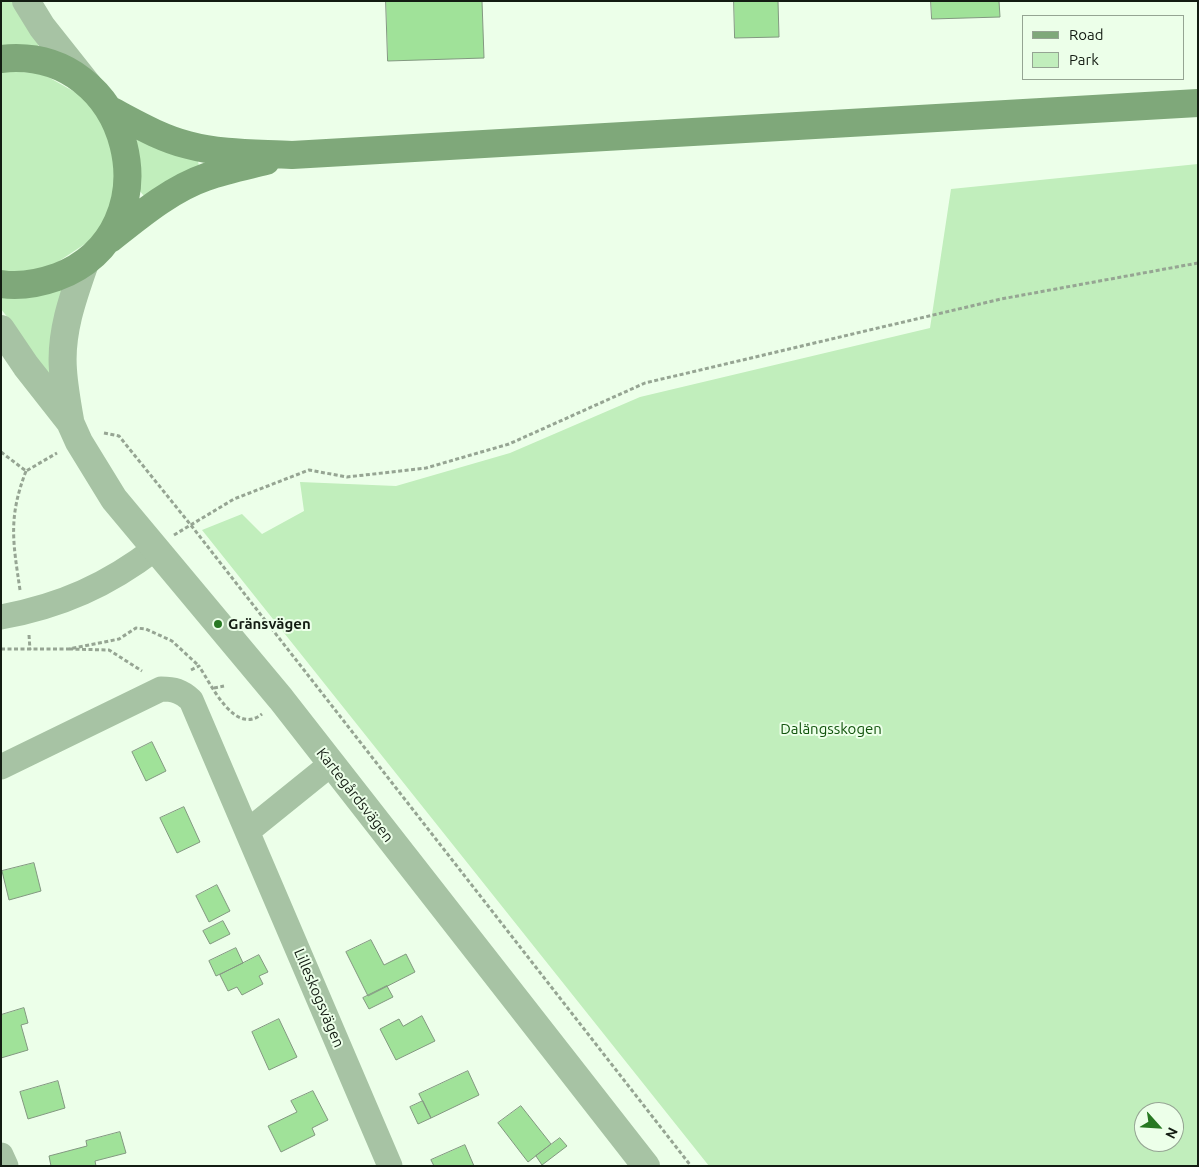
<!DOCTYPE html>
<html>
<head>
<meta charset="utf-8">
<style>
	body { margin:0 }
	#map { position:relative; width:1199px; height:1167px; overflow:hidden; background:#ecffe9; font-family:Ubuntu,sans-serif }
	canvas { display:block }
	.frame { position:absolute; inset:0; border:2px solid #131c12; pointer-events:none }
	.legend { position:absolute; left:1022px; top:15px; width:162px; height:65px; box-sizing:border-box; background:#ecffe9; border:1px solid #95a493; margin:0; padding:6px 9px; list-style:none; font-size:15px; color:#131c12 }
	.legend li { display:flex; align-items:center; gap:10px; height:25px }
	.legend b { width:25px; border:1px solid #95a493 }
	.north { position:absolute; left:1134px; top:1102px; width:50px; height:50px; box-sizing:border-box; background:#ecffe9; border:1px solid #95a493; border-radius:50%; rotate:116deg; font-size:14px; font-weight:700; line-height:20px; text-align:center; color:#131c12 }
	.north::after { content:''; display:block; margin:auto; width:18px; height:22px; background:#277822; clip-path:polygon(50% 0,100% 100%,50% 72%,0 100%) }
</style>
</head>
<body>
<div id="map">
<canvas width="1199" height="1167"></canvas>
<div class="frame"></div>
<ul class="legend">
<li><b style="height:6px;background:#7fa87a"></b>Road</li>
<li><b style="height:14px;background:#c1eebc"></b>Park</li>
</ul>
<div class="north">N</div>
</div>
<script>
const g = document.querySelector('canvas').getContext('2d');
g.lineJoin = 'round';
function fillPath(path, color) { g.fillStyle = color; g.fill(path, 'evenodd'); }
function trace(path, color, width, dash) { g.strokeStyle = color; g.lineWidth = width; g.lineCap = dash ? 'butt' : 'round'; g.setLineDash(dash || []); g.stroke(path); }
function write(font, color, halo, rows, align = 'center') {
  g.font = font + ' Ubuntu,sans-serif'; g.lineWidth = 4; g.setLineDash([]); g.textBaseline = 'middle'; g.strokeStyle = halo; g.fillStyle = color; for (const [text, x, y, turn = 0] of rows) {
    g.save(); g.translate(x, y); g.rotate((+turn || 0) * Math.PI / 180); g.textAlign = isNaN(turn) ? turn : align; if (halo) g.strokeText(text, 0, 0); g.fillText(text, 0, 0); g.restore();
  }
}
const green = new Path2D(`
	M2,1H13L39,44L37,48L1,49Z
	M1,71L41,73L89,100L116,149L113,205L94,238L47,269L1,273Z
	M136,139L198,161L199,166L144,196L139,190L141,170Z
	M1198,164V1166H709L202,530L242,514L262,534L304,511L300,482L396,486L510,453L640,397L930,328L951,189ZM1144,1112H1174V1142H1144Z
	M62,289L48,385L18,331L1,309V295Z`);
const building = new Path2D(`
	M386,1H482L484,58L388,61Z
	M734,1H778L779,37L735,38Z
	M931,1H999L1000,17L932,19Z
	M152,742L166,771L146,781L132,752Z
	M184,807L200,842L177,853L160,818Z
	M34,863L41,891L9,900L2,871Z
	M217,885L230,911L209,922L196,896Z
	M223,921L230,934L210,944L203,931Z
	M371,940L384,965L406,954L415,972L368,996L346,952Z
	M236,948L243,963L216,976L209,961Z
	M259,955L268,972L259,976L263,984L242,995L237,987L228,991L220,975Z
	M387,986L393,997L369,1009L363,998Z
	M24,1008L28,1023L21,1025L28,1050L1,1058V1015Z
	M422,1016L435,1041L396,1060L380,1029L399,1019L403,1026Z
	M279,1019L297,1057L269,1070L252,1032Z
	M468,1071L479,1095L431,1118L419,1094Z
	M58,1081L65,1108L28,1119L20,1092Z
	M313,1091L328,1120L312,1128L315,1135L281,1152L268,1126L297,1112L291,1101Z
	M423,1101L431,1118L418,1124L410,1107Z
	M521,1106L551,1144L528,1162L498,1123Z
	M120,1132L126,1153L95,1161L96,1166H51L49,1156L87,1146L86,1141Z
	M560,1138L567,1146L542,1165L536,1156Z
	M465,1145L474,1166H434L431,1160Z`);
const path = new Path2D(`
	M104,433L119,436L190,524L691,1166
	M1,452L26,471L57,453
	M174,535L234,499L309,470L347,477L426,468L509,444L645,383L1001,299L1198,263
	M20,590C13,542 8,518 26,471
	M29,635L30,650
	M1,649H69L119,639L136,628L146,629L172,641L199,666
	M69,649L109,650L142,671
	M191,670L199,666C212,686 235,736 262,714
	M214,688L224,686`);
const minor = new Path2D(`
	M1,617C61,606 108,585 156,548
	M1,767L161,689C174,689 181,691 191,700L390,1166
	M248,831L331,764
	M1,1155L6,1166`);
const tertiary = new Path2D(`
	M26,1L42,27L88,85
	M1,329L26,366L70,422L79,442L114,499L281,699L646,1166
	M70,420C67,403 64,386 63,370C60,333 73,297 85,263`);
const secondary = new Path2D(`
	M1,59C132,44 178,231 57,277C40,283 20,287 1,284
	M110,110C135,123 160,138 188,145C221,154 257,153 292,155L1198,103
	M110,239C139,216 171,189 206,177C226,170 246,166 266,161`);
const markers = [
	[218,624,5,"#277822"]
];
const poiNames = [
	["Gränsvägen",228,624]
];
const parkNames = [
	["Dalängsskogen",831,729]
];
const streetNames = [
	["Kartegårdsvägen",355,795,52],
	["Lilleskogsvägen",319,998,67]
];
fillPath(green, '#c1eebc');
fillPath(building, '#a0e299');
trace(building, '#829880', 1);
trace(path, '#96a593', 3, [4, 2.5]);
trace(minor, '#a7c3a4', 25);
trace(tertiary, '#a7c3a4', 28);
trace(secondary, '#7fa87a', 28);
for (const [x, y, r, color] of markers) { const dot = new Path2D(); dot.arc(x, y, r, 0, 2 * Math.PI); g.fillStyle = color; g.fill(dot); trace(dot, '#ecffe9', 2); }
write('bold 15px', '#131c12', '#ecffe9', poiNames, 'left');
write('15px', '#11530c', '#ecffe9', parkNames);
write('15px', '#131c12', '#ecffe9', streetNames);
</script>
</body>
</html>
